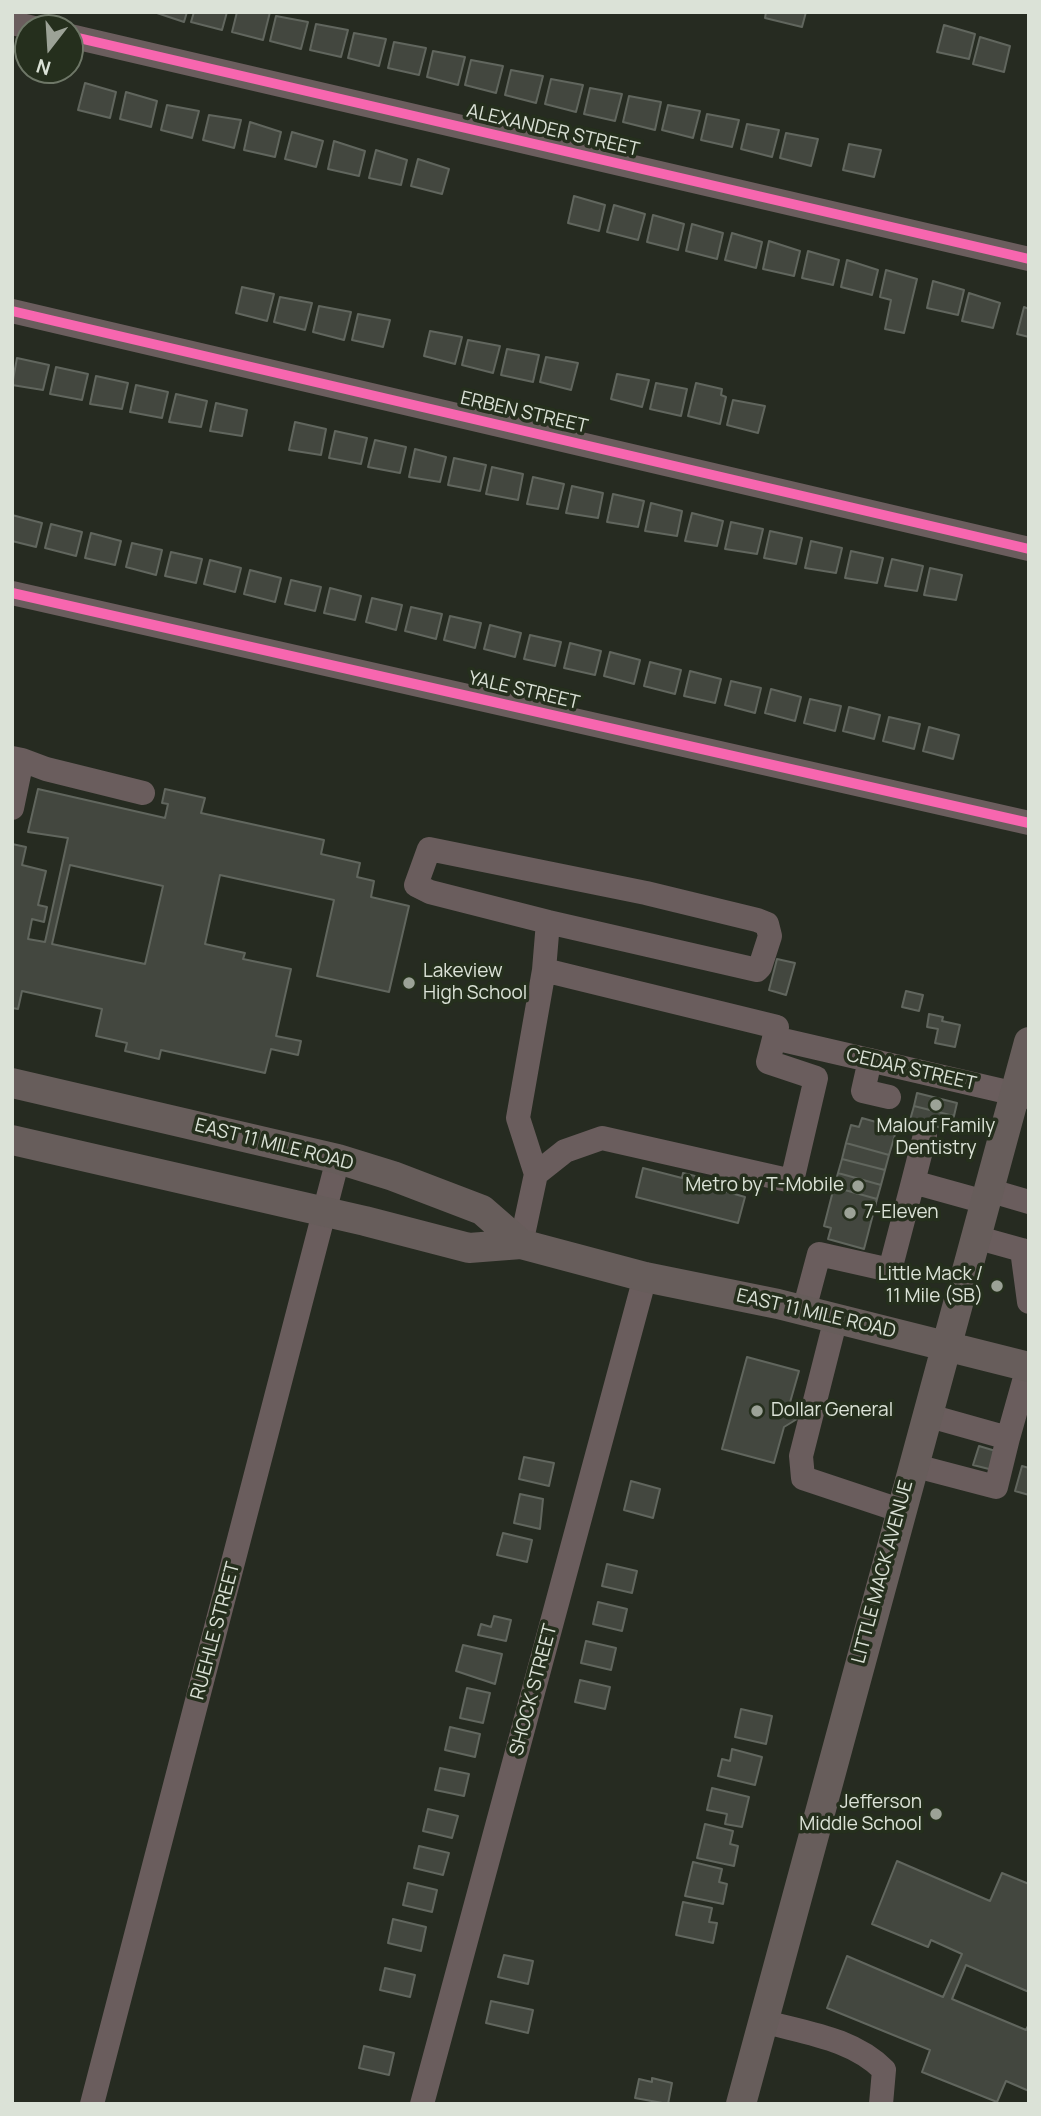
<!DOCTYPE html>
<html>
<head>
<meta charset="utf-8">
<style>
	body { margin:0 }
	#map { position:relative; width:1041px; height:2116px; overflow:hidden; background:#262b21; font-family:Manrope,sans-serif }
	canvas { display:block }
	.frame { position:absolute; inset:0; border:14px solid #dbe2d7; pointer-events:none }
	.north { position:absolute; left:14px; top:14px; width:70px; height:70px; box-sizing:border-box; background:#252f1d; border:2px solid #6e7767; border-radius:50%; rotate:197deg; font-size:19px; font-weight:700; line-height:28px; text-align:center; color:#dbe2d7 }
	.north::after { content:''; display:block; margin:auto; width:24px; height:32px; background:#9ca297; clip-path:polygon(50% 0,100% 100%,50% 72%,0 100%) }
</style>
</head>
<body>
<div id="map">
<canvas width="1041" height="2116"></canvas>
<div class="frame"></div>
<div class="north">N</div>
</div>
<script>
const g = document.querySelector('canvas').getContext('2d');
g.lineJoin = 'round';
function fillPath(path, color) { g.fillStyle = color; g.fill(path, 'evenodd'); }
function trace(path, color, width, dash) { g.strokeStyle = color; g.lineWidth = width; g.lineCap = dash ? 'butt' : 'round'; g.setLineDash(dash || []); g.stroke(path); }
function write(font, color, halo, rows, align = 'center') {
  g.font = font + ' Manrope,sans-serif'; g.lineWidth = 7; g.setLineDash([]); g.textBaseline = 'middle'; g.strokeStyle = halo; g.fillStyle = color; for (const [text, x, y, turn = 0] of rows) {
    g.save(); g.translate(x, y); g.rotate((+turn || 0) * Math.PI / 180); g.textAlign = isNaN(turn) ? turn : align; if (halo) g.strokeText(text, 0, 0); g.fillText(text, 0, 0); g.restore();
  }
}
const building = new Path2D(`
	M154,12H187L184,22Z
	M194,12H227L222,30L191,22Z
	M237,12H270L263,40L232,32Z
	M766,12H806L802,27L765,18Z
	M276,16L308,22L301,49L270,41Z
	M316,24L348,30L341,57L310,50Z
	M944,25L975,34L969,59L937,52Z
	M354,33L386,39L379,66L348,58Z
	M980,37L1010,46L1004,72L973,64Z
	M394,42L426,48L419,75L388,68Z
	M433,51L465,57L458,85L427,77Z
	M471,60L503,66L496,93L465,85Z
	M511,70L543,76L536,103L505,95Z
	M551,79L583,85L576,112L545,104Z
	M85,83L116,92L110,118L78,110Z
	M590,88L622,94L615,121L584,114Z
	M126,92L157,101L151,127L120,119Z
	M629,96L661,102L655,130L623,122Z
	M167,105L199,111L192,138L161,130Z
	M668,105L700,111L693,138L662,130Z
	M707,114L739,120L732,147L701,140Z
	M209,115L241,120L234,148L203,140Z
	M250,122L281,132L275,157L244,150Z
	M747,124L779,130L772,157L741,149Z
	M292,132L323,141L316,167L285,159Z
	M786,133L818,139L811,166L780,158Z
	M334,141L365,151L359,176L328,169Z
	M849,144L881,150L874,177L843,170Z
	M376,150L407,160L401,185L369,178Z
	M418,159L449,169L442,194L411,186Z
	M574,196L605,205L599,231L568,223Z
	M614,205L645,214L638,240L607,232Z
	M653,215L684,224L678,250L647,242Z
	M692,224L723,233L717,259L686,251Z
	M732,233L762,242L756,268L725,260Z
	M769,241L800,251L794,276L763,269Z
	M808,251L839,260L833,285L802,278Z
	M847,260L878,270L872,295L841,287Z
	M886,270L917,279L904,333L885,329L891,300L880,297Z
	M933,281L964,290L958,315L927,308Z
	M242,287L274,294L267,321L236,313Z
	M969,293L1000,303L993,328L962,321Z
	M280,297L312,303L305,330L274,322Z
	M319,306L351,312L344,340L313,332Z
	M1024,307L1029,309V337L1017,334Z
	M358,314L390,320L383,347L352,340Z
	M430,331L462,337L455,364L424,356Z
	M468,340L500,346L493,373L462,365Z
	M507,349L539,355L533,382L501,375Z
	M546,357L578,363L571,390L540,382Z
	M17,358L49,365L43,390L12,385Z
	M56,367L88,374L82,400L50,394Z
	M617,374L649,380L642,407L611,399Z
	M96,376L128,383L122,409L90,404Z
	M656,383L687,389L681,416L650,409Z
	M696,383L722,389L721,395L726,397L720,424L688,416Z
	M136,385L168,392L162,418L130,412Z
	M176,394L207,401L201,427L169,422Z
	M733,400L765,406L758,433L727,425Z
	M216,403L247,410L242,436L210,431Z
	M295,422L326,429L321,455L289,450Z
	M335,431L367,438L361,464L329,458Z
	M375,440L406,447L400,473L368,467Z
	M415,449L446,457L440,482L409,477Z
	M454,458L486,465L480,491L448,485Z
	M492,467L523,474L518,500L486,494Z
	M533,477L564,484L558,509L527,504Z
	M572,486L603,493L598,518L566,513Z
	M613,494L644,501L638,527L607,522Z
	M651,503L682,511L677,536L645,531Z
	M692,513L723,521L717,546L685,541Z
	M12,515L42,523L36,547L12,541Z
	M731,522L763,529L757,554L725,549Z
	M51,524L82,532L76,556L45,548Z
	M770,531L802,538L796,564L764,558Z
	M91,533L121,541L115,565L85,558Z
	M811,541L842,548L836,573L805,568Z
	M132,543L162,550L156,575L126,567Z
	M851,551L883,558L877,583L845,578Z
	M171,552L202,559L196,583L165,576Z
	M892,559L923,566L917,591L885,586Z
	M210,560L241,568L235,592L204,584Z
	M930,568L962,575L956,600L924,595Z
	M250,570L281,578L275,602L244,594Z
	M291,580L321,587L315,611L285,604Z
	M330,588L361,596L355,620L324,613Z
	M372,598L402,605L396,630L366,622Z
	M411,607L442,614L436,639L405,631Z
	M450,616L481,623L475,648L444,640Z
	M490,625L521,633L515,657L484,649Z
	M530,635L561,642L555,666L524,659Z
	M570,643L601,651L595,675L564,668Z
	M610,652L640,660L634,684L604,676Z
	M650,662L681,670L675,694L644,686Z
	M690,671L721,679L715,703L684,696Z
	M731,681L761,688L755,713L725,705Z
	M771,689L801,697L795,721L765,713Z
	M810,699L841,706L835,731L804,723Z
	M849,707L880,715L874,739L843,731Z
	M889,717L920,724L914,749L883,741Z
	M929,727L959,735L953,759L923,751Z
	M38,789L165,818L168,804L162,803L165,789L205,798L201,813L324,840L321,854L360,863L357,877L374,881L371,897L409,906L389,992L317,976L334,900L220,875L205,944L245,953L243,959L291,969L276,1036L301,1041L298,1055L271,1049L265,1073L161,1050L159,1059L125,1051L127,1043L96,1036L102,1009L22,991L18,1009L12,1008V844L26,847L22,865L46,871L38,905L47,907L44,922L32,919L28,939L45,942L68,838L28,832ZM70,865L163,886L145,964L52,944Z
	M777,959L795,963L786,995L769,990Z
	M906,991L923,995L919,1011L902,1007Z
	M929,1014L943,1017L942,1021L960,1025L955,1047L935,1043L938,1029L927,1027Z
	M917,1093L957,1103L954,1116L914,1106Z
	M914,1106L954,1116L950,1130L910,1120Z
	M862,1118L897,1128L889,1155L846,1143L851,1125L859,1127Z
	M846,1143L889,1155L885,1170L842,1159Z
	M842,1159L885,1170L881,1185L838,1173Z
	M643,1168L682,1178L683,1173L719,1182L717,1189L745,1197L738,1223L636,1197Z
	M838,1173L881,1185L877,1199L834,1187Z
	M834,1187L877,1199L864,1249L828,1239L831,1228L824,1226Z
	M747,1357L799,1371L789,1406L797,1419L784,1427L774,1463L722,1449Z
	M979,1446L999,1452L993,1470L973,1465Z
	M524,1457L554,1463L549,1486L519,1479Z
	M1022,1466L1029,1468V1495L1015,1491Z
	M631,1481L660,1489L653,1518L624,1510Z
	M520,1494L543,1499L540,1529L514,1523Z
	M503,1533L532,1540L527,1562L497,1555Z
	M607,1564L637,1571L632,1593L602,1586Z
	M598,1602L627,1609L622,1631L593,1624Z
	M494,1616L511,1620L506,1641L478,1635L481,1624L491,1627Z
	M586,1641L616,1648L611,1670L581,1663Z
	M463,1645L502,1654L495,1684L456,1671Z
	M580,1680L610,1687L605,1709L575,1702Z
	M467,1688L490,1693L483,1723L460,1718Z
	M741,1709L772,1716L766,1744L735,1737Z
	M450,1727L480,1734L475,1757L445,1750Z
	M732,1749L762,1757L755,1785L718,1776L722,1759L730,1761Z
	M440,1768L469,1774L464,1796L435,1790Z
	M712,1788L749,1797L742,1827L725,1824L727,1814L707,1810Z
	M428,1809L458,1816L452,1838L423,1831Z
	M705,1824L733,1831L730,1844L738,1846L734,1866L697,1858Z
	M419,1846L449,1853L443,1875L414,1868Z
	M897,1861L990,1901L1002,1873L1029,1884V1992L966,1965L952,1999L1026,2030L1029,2024V2091L1006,2081L997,2102L922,2072L930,2050L827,2008L847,1956L943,1997L962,1954L931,1940L928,1947L872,1924Z
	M693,1862L722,1869L719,1882L727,1884L723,1904L685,1896Z
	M408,1883L437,1890L432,1912L403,1905Z
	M683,1902L712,1908L709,1922L717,1923L713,1943L676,1935Z
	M393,1919L426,1927L421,1951L388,1943Z
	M504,1955L533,1961L528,1984L498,1977Z
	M385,1968L415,1975L410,1997L380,1990Z
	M491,2001L533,2010L528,2033L486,2023Z
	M364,2046L394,2053L389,2075L359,2068Z
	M652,2078L672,2083L668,2104L635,2098L639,2079L652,2082Z`);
const minor = new Path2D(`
	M12,23L34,28
	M70,36L1029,259
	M12,311L1029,549
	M12,593L1029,823
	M12,758L22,760L12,808
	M22,760L46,769L143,793
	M544,970L548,922L430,892L416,885L429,849L646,893L757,920L767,924L770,936L760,967L757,970L548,922
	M774,1038L1029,1097
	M870,1060L863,1091L889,1097
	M913,1182L925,1135
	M988,1190L1029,1202
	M975,1237L1029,1252
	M521,1244L536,1174L565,1151L602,1138L792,1181L816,1078L768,1062L777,1027L544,970L518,1118L536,1174
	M1022,1250L1029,1302
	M804,1310L819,1254L890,1270L913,1182L985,1202
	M836,1318L801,1456L803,1478L899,1510
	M1008,1438L1028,1367
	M912,1465L996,1487L1008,1438L926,1415
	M762,2021C805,2033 852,2038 884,2070L881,2104
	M92,2104L338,1159
	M422,2104L645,1277`);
const major = new Path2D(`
	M12,1083L338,1159L393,1176L482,1210L521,1244
	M12,1140L365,1221L469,1248L521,1244L645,1277L778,1304L1029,1367
	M741,2104L1029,1042`);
const cycleway = new Path2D(`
	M70,36L1029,259
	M12,311L1029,549
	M12,593L1029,823`);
const markers = [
	[409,983,7,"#9ca297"],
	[936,1105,7,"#9ca297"],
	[858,1186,7,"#9ca297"],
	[850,1213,7,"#9ca297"],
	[997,1286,7,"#9ca297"],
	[757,1411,7,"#9ca297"],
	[936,1814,7,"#9ca297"]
];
const streetNames = [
	["ALEXANDER STREET",553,131,13],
	["ERBEN STREET",524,413,13],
	["YALE STREET",524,691,13],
	["CEDAR STREET",911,1070,13],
	["EAST 11 MILE ROAD",274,1145,14],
	["EAST 11 MILE ROAD",816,1314,13],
	["LITTLE MACK AVENUE",883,1572,-75],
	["RUEHLE STREET",216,1631,-75],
	["SHOCK STREET",534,1690,-75]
];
const poiNames = [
	["Lakeview",423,972],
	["High School",423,994],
	["Malouf Family",936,1127,"center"],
	["Dentistry",936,1149,"center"],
	["Metro by T-Mobile",844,1186,"right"],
	["7-Eleven",864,1213],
	["Little Mack /",983,1275,"right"],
	["11 Mile (SB)",983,1297,"right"],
	["Dollar General",771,1411],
	["Jefferson",922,1803,"right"],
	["Middle School",922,1825,"right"]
];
fillPath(building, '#43473f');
trace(building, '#61665e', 2);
trace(minor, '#6a5d5d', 24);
trace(major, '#675d5b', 30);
trace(cycleway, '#f766af', 10);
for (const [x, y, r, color] of markers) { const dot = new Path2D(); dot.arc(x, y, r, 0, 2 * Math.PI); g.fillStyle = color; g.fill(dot); trace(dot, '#252f1d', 2.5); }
write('19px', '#dbe2d7', '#252f1d', streetNames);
write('19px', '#dbe2d7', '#252f1d', poiNames, 'left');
</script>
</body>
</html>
